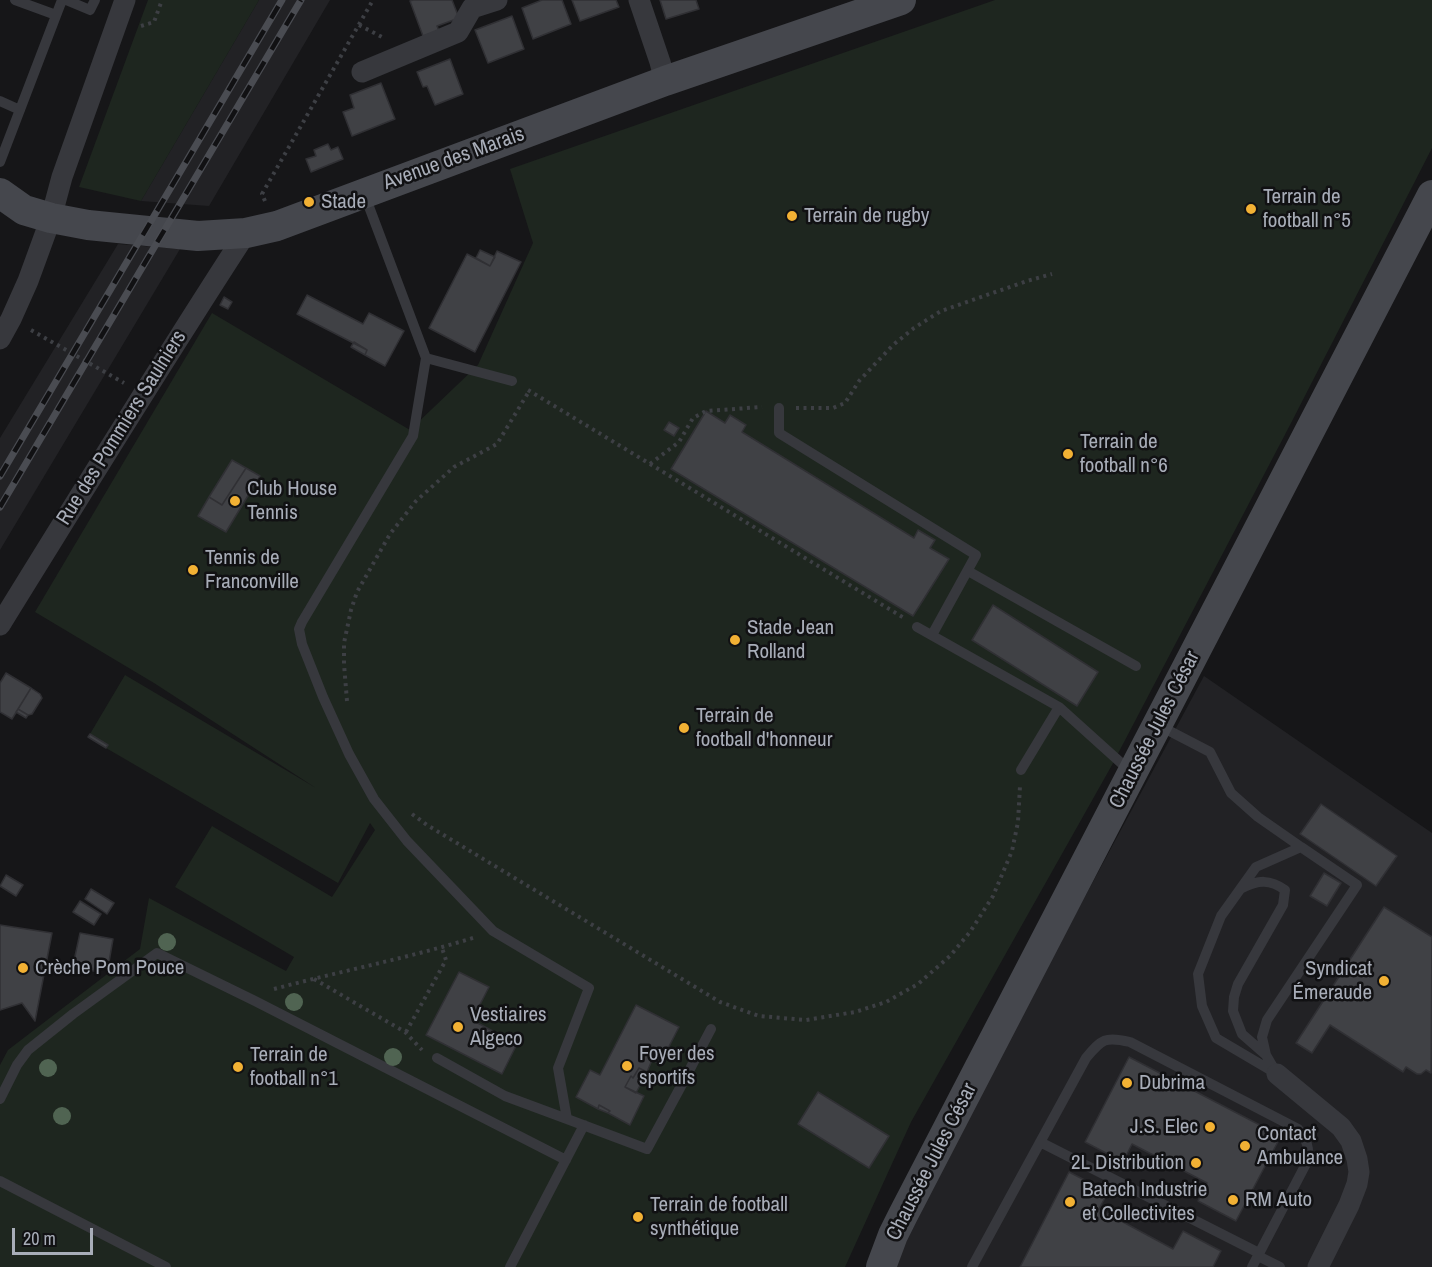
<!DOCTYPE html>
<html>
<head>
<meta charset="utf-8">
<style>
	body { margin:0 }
	#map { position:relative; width:1432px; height:1267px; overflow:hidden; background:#161618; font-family:"Archivo Narrow",sans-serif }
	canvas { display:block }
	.scale { position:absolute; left:12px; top:1228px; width:81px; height:27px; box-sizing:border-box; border:3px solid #a8adb8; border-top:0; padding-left:8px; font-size:18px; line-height:21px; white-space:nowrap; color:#a8adb8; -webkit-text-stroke:4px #111113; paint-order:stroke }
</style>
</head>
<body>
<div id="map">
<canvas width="1432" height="1267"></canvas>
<div class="scale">20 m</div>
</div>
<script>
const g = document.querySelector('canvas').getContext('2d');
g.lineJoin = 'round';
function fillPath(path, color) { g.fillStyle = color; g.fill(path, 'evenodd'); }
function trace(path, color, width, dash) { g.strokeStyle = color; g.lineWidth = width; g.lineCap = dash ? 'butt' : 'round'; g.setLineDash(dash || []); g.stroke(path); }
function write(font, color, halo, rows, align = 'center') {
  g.font = font + ' "Archivo Narrow",sans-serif'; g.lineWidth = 5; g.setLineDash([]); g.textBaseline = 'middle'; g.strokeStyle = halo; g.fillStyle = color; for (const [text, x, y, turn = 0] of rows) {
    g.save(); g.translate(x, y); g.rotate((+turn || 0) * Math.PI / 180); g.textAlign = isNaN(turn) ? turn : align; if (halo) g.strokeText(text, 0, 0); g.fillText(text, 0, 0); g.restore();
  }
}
const built = new Path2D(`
	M259,0H330L209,206L141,201Z
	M118,244L180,249L0,550V438Z
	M1204,676L1432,833V1267H885Z`);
const green = new Path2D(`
	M148,0H259L141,201L79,187Z
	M995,0H1432V148L1290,425L1112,765L911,1122L845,1267H0V1065L8,1050L140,949L149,898L286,971L294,957L175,887L212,826L332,897L375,830L370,823L338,883L106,748L108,745L90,734L125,675L316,788L154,683L35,612L212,313L410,430L478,365L533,243L510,169Z`);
const building = new Path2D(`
	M413,0H452L459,18L437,26L439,31L423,36L410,1Z
	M542,0H562L571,24L533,39L522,8Z
	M572,0H616L619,7L580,21Z
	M660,0H696L699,9L666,19Z
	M512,16L524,49L488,63L475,30Z
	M450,59L463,94L435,105L427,86L423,87L417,72Z
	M381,83L395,119L352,136L343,112L354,108L350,95Z
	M328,144L331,150L338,147L343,159L311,172L306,159L316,156L314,150Z
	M480,250L495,257L490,266L476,258Z
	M497,251L521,262L475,352L429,328L467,254L490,266Z
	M307,295L363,324L369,313L404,331L385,366L365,355L367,350L297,314Z
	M224,297L232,302L228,309L220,305Z
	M354,342L367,350L365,355L351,347Z
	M706,411L725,423L730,415L746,425L742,432L914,538L918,530L935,540L930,548L949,559L913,616L671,469Z
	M669,422L679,428L674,436L664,430Z
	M232,460L246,468L222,505L209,497Z
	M246,468L260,476L252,490L254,491L251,495L249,494L226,532L198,516L209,497L222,505Z
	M993,605L1098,672L1077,706L972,640Z
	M6,673L31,688L12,719L0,712V683Z
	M31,688L40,694L42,698L32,714L28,715L18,709Z
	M18,709L28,715L26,718L16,712Z
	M90,734L108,745L106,748L88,737Z
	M1321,804L1397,856L1376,886L1300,834Z
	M1324,873L1341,883L1327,906L1310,896Z
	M6,875L23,885L16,896L0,886Z
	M91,889L114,903L107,914L85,899Z
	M80,901L101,914L94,925L73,912Z
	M1384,907L1432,937L1431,1073L1426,1070L1421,1074H1417L1406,1067L1403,1072L1330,1025L1312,1053L1296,1043Z
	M0,925L52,933L35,1021L22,1003L0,1010Z
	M80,933L113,939L109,962L97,959L94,971L84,969L85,964L74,961Z
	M97,959L101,961L99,972L94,971Z
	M459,972L489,987L472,1020L517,1044L502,1074L426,1035Z
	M636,1005L679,1027L660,1064L652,1060L647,1072L639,1068L633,1078L631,1076L625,1087L644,1096L630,1125L608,1113L610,1111L599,1105L598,1109L576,1097L590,1070L600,1075Z
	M1129,1057L1281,1136L1236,1221L1198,1201L1207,1183L1132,1144L1123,1162L1085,1142Z
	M639,1068L647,1072L636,1093L625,1087L631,1076L633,1078Z
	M818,1092L889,1136L869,1168L798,1124Z
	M599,1105L610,1111L608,1113L598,1109Z
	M1069,1172L1108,1192L1099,1209L1173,1249L1183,1231L1221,1251L1213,1267H1020Z`);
const path = new Path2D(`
	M359,25L382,37
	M141,26L154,22L162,0
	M265,201L262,194L373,0
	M31,330L124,383
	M528,390L904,618
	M796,408H833L845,403L859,381L893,345L914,328L941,311L1027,281L1052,274
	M650,464L679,442L693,418L706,411L762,407
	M347,701L344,664V643L351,610L357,592L390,534L416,501L454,467L497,444L528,393
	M412,814L427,825L720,1002L759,1016L806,1020L855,1012L886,1002L918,984L950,956L970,932L993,896L1012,851L1018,822L1020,786
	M314,979L405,1032L422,1050
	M274,989C341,971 409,958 476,937
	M406,1032L446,960L442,948`);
const lane = new Path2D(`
	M15,0L56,15
	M66,0L90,10L95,0
	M0,101L20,110
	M0,162L62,0
	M365,196L426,358L512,381
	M426,358L413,436L302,622L299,629L302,644L323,697L349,754L374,799L407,841L493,931L589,988L558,1068L567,1119L647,1149L680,1088L711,1029
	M779,408V433L976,555L932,635
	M968,571L1136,666
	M917,627L1059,707L1130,771
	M1158,725L1210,752L1231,793L1258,817L1301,847
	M1021,770L1059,707
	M1301,847L1357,885L1267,1020L1262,1037L1266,1055L1277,1074L1216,1038L1202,1006L1198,974L1221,916L1256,867Z
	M1242,888C1258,880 1270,879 1285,890L1283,905L1238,984L1234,997L1233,1011L1242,1034L1266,1055
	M437,1058L505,1096L567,1119
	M0,1099L17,1065L28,1050L73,1014L157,953L255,1001L566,1160
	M1040,1142L1259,1253
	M0,1181L166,1267
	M1258,1256L1280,1267
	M510,1267L584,1125
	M972,1267L1086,1058C1102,1039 1105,1036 1130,1042L1298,1129C1307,1140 1309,1146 1308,1160L1252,1267`);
const street = new Path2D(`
	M639,0L660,62L665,81
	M362,72L458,32L472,8L497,0
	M0,339L11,319L28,281L51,218L62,177L125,0
	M0,625C81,494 162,362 246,233
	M1277,1074L1341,1127L1351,1141L1357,1159L1359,1172L1357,1184L1349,1205L1318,1267`);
const secondary = new Path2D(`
	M0,193L24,210L51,218L88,225L198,236L246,233L277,226L665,81L901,0
	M881,1267L893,1235L903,1215L1432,195`);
const rail = new Path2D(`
	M0,476L282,0
	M0,507L301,0`);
const trees = [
	[167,942],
	[294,1002],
	[393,1057],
	[48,1068],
	[62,1116]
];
const markers = [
	[309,202,6,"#f2b134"],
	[1251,209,6,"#f2b134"],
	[792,216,6,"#f2b134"],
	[1068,454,6,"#f2b134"],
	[235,501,6,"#f2b134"],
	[193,570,6,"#f2b134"],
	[735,640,6,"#f2b134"],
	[684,728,6,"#f2b134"],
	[23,968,6,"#f2b134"],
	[1384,981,6,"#f2b134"],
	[458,1027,6,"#f2b134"],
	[627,1066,6,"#f2b134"],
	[238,1067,6,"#f2b134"],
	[1127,1083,6,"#f2b134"],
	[1210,1127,6,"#f2b134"],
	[1245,1146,6,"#f2b134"],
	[1196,1163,6,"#f2b134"],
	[1233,1200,6,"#f2b134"],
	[1070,1202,6,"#f2b134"],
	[638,1217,6,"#f2b134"]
];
const streetNames = [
	["Avenue des Marais",454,159,-20],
	["Rue des Pommiers Saulniers",122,428,-58],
	["Chaussée Jules César",1155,730,-63],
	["Chaussée Jules César",932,1162,-63]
];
const poiNames = [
	["Terrain de",1263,197],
	["football n°5",1263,221],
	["Stade",321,202],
	["Terrain de rugby",804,216],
	["Terrain de",1080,442],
	["football n°6",1080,466],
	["Club House",247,489],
	["Tennis",247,513],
	["Tennis de",205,558],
	["Franconville",205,582],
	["Stade Jean",747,628],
	["Rolland",747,652],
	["Terrain de",696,716],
	["football d'honneur",696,740],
	["Crèche Pom Pouce",35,968],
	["Syndicat",1372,969,"right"],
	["Émeraude",1372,993,"right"],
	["Vestiaires",470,1015],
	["Algeco",470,1039],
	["Foyer des",639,1054],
	["sportifs",639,1078],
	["Terrain de",250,1055],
	["football n°1",250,1079],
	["Dubrima",1139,1083],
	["J.S. Elec",1198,1127,"right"],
	["Contact",1257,1134],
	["Ambulance",1257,1158],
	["2L Distribution",1184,1163,"right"],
	["Batech Industrie",1082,1190],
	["et Collectivites",1082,1214],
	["RM Auto",1245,1200],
	["Terrain de football",650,1205],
	["synthétique",650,1229]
];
fillPath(built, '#222225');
fillPath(green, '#1e261f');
fillPath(building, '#404145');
trace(building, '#303034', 1.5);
trace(path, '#3d3f44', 4, [3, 4.5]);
trace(lane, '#37383d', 10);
trace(street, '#37383d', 21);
trace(secondary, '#45474d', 30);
trace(rail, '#4a4c52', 7);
trace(rail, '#111113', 4.5, [14]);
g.fillStyle = '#506452';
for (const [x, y] of trees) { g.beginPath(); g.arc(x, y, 9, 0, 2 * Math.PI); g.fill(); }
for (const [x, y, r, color] of markers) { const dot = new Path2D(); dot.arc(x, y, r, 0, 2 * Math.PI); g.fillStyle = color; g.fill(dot); trace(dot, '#111113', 2); }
write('21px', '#a8adb8', '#111113', streetNames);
write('21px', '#a8adb8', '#111113', poiNames, 'left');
</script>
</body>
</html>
